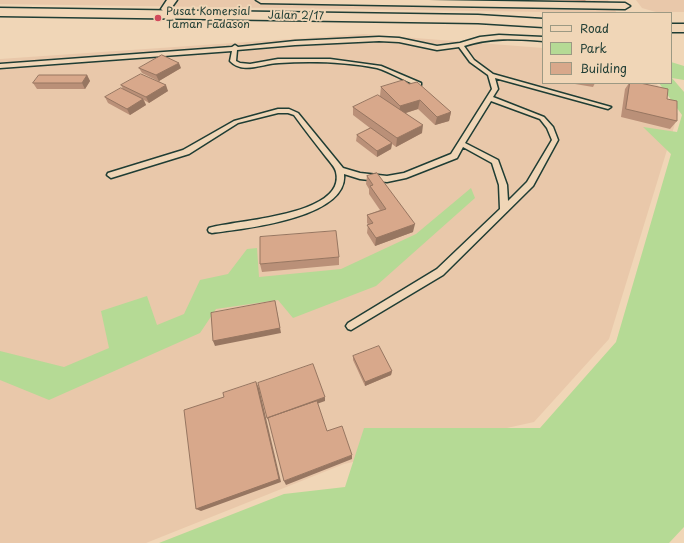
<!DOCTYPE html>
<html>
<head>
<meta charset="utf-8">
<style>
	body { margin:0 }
	#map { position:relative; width:684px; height:543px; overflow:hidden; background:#f0d6b7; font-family:"Playpen Sans",sans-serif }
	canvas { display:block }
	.legend { position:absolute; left:542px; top:12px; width:130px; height:72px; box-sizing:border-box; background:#f0d6b7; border:1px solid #9c9983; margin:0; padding:5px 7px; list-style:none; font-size:12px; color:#1f3d34 }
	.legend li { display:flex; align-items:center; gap:8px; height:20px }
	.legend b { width:20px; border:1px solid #9c9983 }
</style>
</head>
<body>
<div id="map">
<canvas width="684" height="543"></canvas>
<ul class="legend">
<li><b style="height:5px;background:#f0d6b7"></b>Road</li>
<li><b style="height:11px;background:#b5da95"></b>Park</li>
<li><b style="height:11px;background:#d8a88b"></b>Building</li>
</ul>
</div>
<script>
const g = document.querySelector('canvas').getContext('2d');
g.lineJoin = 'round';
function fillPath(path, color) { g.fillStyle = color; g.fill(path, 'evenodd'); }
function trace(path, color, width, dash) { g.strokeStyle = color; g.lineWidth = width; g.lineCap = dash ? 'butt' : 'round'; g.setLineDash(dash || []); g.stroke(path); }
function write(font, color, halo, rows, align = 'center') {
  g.font = font + ' "Playpen Sans",sans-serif'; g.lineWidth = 4; g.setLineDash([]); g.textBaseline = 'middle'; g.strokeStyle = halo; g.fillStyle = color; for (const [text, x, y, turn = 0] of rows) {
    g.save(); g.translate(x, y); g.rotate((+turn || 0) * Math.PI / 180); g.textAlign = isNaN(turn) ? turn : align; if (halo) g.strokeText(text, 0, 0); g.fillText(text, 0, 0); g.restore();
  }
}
const built = new Path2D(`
	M0,0H608L617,13L0,4Z
	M636,0H684V12H656L642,8Z
	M364,34L543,48V83H656L678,114L609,339L534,422L344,464L146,543H0V59Z`);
const green = new Path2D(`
	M671,62L684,66V80L672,78L684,92V527L669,543H159L284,494L345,487L364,428H540L616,342L671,154L643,127L677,132L682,115L659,83H671Z
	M471,188L475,198L376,286L293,318L278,300L216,309L200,333L49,400L0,380V351L64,367L109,348L101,311L147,296L157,325L184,314L200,280L228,274L247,249L257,248L259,277L341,269L416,234Z`);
const service = new Path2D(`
	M499,35L543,37V41C515,39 492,37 464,46L474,60L493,74L611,107L608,109L495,78L498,89L493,97L544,117L553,127L558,140L533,186L443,275L351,330L348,329L346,326L348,323L437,269L500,209L499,185L492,163L463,147L457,158L406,178L387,182L360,179L344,174C349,218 243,229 212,233L209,232L208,230L209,228C234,220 347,216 336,172C335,167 329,161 326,157C315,143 304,129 294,115L288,113H278L238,123L189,154L111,178L107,175L108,173L183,150L234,121L278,109H289L298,113L343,168L360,173L387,176L404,173L451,154L492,89L488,75L470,62L459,47L437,50L399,42L379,41L295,45L237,50L236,61L240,63L250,64L278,59H330L381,66L421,83V85L419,86C405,82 391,72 377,68C346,62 311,61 279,63C264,63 243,75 230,61L232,51L0,68V64L232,47L235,45L238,47L295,41L379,37L399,38L437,46L460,43L480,37ZM491,101L540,119L547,128L552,140L527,182L508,201L507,185L498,160L465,143Z`);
const minor = new Path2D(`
	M167,0H177L169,11H163L161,9Z
	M256,0H429L625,3L630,6L625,9L261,3Z`);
const tertiary = new Path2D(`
	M0,8L478,15L543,19V27L478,23L0,16Z
	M671,24H684V32H671Z`);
const wall = new Path2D(`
	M550,0H586L585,1Z
	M139,68H181L159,81L168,91L149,103L144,100L146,105L130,115L108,103L105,97L123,89L121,85L158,81L142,73Z
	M87,75L90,81L85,89H37L33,83Z
	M569,83H595L593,87Z
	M629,83H640L667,99L677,121L670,129L621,117L625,89Z
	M409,84L451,112L449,121L435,125L418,109L406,113L422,133L396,147L392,144L391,149L377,157L356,141L357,135L370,128L353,115V107L380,96L381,87Z
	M367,176L413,232L375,246L367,233L368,224L367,223V215L380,210L369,194V189L366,184Z
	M339,257V265L262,272L260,264Z
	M353,356L392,371L391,375L365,386L353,360Z`);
const shadedWall = new Path2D(`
	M179,63L181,68L159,81L156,75Z
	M87,75L90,81L85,89L82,83Z
	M166,85L168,91L149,103L146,97Z
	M143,99L146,105L130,115L127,109Z
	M420,100L418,109L399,115L400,106Z
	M451,112L449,121L435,125L437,117Z
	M423,125L422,133L396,147L397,138Z
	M392,143L391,149L377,157V151Z
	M415,224L413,232L375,246L376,238Z
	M275,301L281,333L215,346L213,341Z
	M392,371L391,375L365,386V382Z
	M256,382L259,388L281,482L201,511L196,509Z
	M325,397V401L269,421L267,418Z
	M352,455V459L286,485L284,481Z`);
const building = new Path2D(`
	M162,55L179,63L156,75L139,68Z
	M141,74L166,85L146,97L121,85Z
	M39,75H87L82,83H33Z
	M404,80L409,84L417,82L451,112L437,117L420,100L400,106L381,87Z
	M630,83H640L668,89L667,99L677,101V121L626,109Z
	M121,88L143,99L127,109L105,97Z
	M378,95L423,125L397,138L353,107Z
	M371,128L392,143L377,151L357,135Z
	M377,173L415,224L376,238L367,225L373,223L367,215L386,209L370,186L373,185L367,176Z
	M336,231L339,257L260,264V237Z
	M275,301L280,328L213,341L211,313Z
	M379,346L392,371L365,382L353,356Z
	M313,364L325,397L267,418L258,383Z
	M256,382L279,479L196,509L184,410L224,397L223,393Z
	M317,401L327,431L342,426L352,455L284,481L268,418Z`);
const markers = [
	[158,18,4,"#d1495b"]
];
const farPoinames = [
	["Pusat Komersial",166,12],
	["Taman Fadason",166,25]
];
const farStreetnames = [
	["Jalan 2/17",296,16,1]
];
fillPath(built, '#e9c8aa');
fillPath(green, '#b5da95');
trace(service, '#1f3d34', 3);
trace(minor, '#1f3d34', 3);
trace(tertiary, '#1f3d34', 3);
fillPath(service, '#f0d6b7');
fillPath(minor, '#f0d6b7');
fillPath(tertiary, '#f0d6b7');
fillPath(wall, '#ba9078');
fillPath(shadedWall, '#977661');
fillPath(building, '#d8a88b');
trace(building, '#977661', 1);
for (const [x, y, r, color] of markers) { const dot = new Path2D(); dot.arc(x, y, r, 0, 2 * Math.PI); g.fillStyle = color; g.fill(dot); trace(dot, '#f0d6b7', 1.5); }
write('11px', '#1f3d34', '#f0d6b7', farPoinames, 'left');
write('11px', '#1f3d34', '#f0d6b7', farStreetnames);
</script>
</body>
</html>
